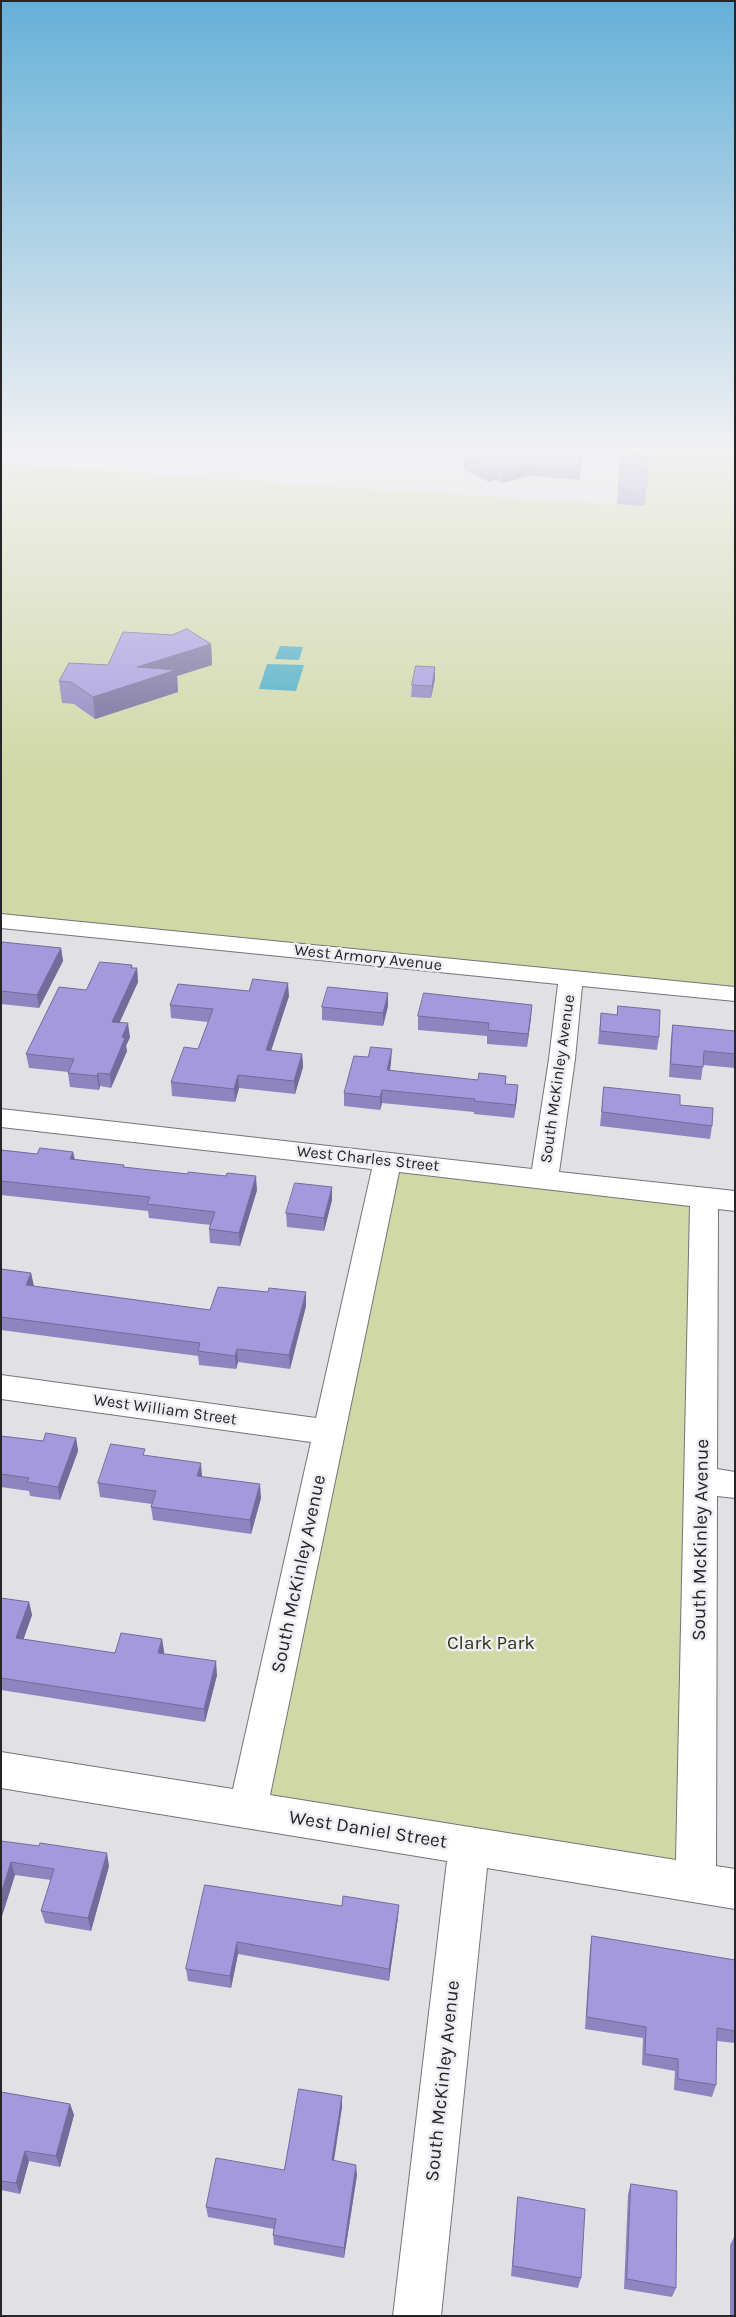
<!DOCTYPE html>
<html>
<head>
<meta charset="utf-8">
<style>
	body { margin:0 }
	#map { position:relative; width:736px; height:2317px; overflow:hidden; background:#e1e0e5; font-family:Karla,sans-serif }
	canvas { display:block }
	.frame { position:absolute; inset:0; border:2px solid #262527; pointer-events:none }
</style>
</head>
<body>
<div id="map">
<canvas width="736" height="2317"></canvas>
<div class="frame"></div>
</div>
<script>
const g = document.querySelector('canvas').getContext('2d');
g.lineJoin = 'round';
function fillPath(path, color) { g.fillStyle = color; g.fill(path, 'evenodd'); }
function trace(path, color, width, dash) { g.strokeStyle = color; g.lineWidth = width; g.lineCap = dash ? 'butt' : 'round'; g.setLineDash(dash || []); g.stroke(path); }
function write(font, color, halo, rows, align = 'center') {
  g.font = font + ' Karla,sans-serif'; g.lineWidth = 5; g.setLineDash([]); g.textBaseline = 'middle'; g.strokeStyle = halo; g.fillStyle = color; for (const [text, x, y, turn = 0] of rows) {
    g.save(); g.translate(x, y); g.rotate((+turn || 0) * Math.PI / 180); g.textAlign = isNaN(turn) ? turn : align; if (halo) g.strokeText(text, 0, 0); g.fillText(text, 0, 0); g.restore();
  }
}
const green = new Path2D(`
	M621,449H735V987L1,915V464L616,505Z
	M396,1171L692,1206L675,1864L264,1802Z`);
const water = new Path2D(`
	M280,646L303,647L299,660L275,659Z
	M267,664L304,665L296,691L259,689Z`);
const minor = new Path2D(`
	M1,914L735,987V1001L582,986L575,1059L559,1172L735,1191V1211L718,1209L717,1469L735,1472V1498L717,1496L716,1866L735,1869V1909L487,1868L441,2316H393L447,1861L1,1788V1752L233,1789L311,1442L1,1399V1375L316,1418L372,1169L1,1127V1109L532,1169L549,1059L558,984L1,928ZM399,1172L690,1206L676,1860L270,1795Z`);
const wall = new Path2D(`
	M35,450H96L91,455L35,452Z
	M491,450H584L579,480L531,476L502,483L496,480L488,482L463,469L464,458L491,452Z
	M622,455L646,490L645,506L617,504Z
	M211,644L212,665L177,676L178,692L95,719L74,704L62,703L59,681L108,665Z
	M435,667V679L431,698L411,697L412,685Z
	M1,943L61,948L63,961L39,1008L1,1004Z
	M132,965V968H137L138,982L119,1022L130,1037L126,1046L127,1051L111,1088L100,1086L99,1090L70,1087L68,1073L69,1072L29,1068L26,1054L86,990Z
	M289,996L271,1051L302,1054L303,1067L295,1094L239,1088L235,1102L172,1096L171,1082L198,1049L208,1022L171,1018L170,1005Z
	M388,1006L383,1026L322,1020V1007Z
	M601,1013L659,1037L657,1050L598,1044Z
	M418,1016L531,1018L527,1047L487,1044V1036L418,1030Z
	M673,1025L734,1031L735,1025V1068L703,1065L701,1080L669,1077L671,1038Z
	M391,1063L390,1071L478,1080L506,1076V1084L517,1099L514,1118L474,1114V1112L382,1103L380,1110L344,1106V1093Z
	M604,1087L680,1105L712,1126L710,1139L600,1126Z
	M1,1150L37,1154L73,1152L75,1159L124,1167L257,1190L240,1246L210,1243L209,1229L211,1225L149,1218L148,1211L1,1195Z
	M332,1187V1200L324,1231L287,1227L286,1213Z
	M1,1269L31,1273L33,1286L210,1310L306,1306L290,1369L238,1362L236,1369L199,1365L198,1356L1,1330Z
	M1,1436L43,1441L76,1438L78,1451L60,1500L30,1496L29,1491L1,1487Z
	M146,1456L261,1498L251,1534L153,1520L151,1507L152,1504L100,1497L98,1483Z
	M1,1598L29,1602L32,1615L23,1640L115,1653L162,1639L164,1652V1654L217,1675L205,1722L1,1690Z
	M1,1841L109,1866L91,1931L45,1923L41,1911L51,1880L15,1875L1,1919Z
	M205,1885L398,1917L389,1981L238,1954L231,1988L188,1981L186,1969Z
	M592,1936L735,1960V2043L717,2041L716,2085L712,2097L674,2090L675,2071L642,2065L643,2038L585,2029L590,1948Z
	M1,2092L70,2104L74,2115L60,2167L29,2161L20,2194L1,2190Z
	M342,2096V2107L334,2161L357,2175L344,2258L274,2245L273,2235L274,2229L208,2217L206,2207L284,2170Z
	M631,2184L676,2288L672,2297L624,2289L628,2194Z
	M518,2197L581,2278L578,2288L511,2276L517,2208Z
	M735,2235V2316H730V2245Z`);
const shadedWall = new Path2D(`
	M91,450H96L91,455Z
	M583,450H584L579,480L580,469Z
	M531,466V476L502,483V473Z
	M497,470L496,480L488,482L489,472Z
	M211,644L212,665L177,676L178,692L95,719L93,697L137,667Z
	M435,667V679L431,698L432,686Z
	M61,948L63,961L39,1008L37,995Z
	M132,965L133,976L137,968L138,982L114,1035L112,1022Z
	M288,983L289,996L267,1063L266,1050Z
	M388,993V1006L383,1026V1013Z
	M532,1005L531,1018L527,1047L528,1034Z
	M128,1023L130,1037L126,1046L127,1051L111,1088L110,1074L122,1037Z
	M392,1049L391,1063L386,1084L387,1070Z
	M302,1054L303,1067L295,1094L294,1081Z
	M98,1073L100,1086L99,1090L97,1076Z
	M238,1075L239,1088L235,1102L234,1089Z
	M518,1085L517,1099L514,1118L515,1105Z
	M382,1090V1103L380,1110V1097Z
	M73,1152L75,1165L70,1159Z
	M256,1176L257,1190L240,1246L239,1233Z
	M332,1187V1200L324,1231V1218Z
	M31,1273L34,1286L26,1285Z
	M306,1292V1306L290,1369L289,1355Z
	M237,1349L238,1362L236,1369L235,1356Z
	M76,1438L78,1451L60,1500L58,1487Z
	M201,1463L202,1476L199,1490L197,1476Z
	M260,1484L261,1498L251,1534L250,1520Z
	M29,1602L32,1615L19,1652L16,1638Z
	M162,1639L164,1652L160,1666L158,1653Z
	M216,1661L217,1675L205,1722L204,1709Z
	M107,1853L109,1866L91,1931L88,1918Z
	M11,1862L15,1875L1,1919V1894Z
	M399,1905L398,1917L389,1981V1969Z
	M237,1942L238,1954L231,1988L230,1976Z
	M342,2096V2107L332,2171V2160Z
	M70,2104L74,2115L60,2167L56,2156Z
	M25,2151L29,2161L20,2194L16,2183Z
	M356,2165L357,2175L344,2258V2248Z`);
const building = new Path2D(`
	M494,450H583L580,469L531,466L502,473L497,470L489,472L464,458L495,451Z
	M622,455L649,456L646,490L619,489Z
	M187,629L211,644L137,667L176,670L93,697L71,682L59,681L69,663L108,665L123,632L172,635Z
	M416,666L435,667L432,686L412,685Z
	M2,942L61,948L37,995L1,991Z
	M100,962L132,965L131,968H137L112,1022L128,1023L122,1037L125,1038L110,1074L98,1073L97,1076L68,1073L74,1059L26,1054L59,987L86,990Z
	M253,979L288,983L266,1050L302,1054L294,1081L238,1075L234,1089L171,1082L184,1047L198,1049L213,1009L170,1005L178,984L249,991Z
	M328,987L388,993L383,1013L322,1007Z
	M424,993L532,1005L528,1034L488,1030L489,1023L418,1016Z
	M618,1006L660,1010L659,1037L600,1031L601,1013L617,1015Z
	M673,1025L735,1031V1054L704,1051L703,1067L671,1064Z
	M371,1047L392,1049L387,1070L478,1080L479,1073L506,1076L505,1084L518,1085L515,1105L474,1101L475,1099L382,1090L380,1097L344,1093L354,1056L368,1057Z
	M604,1087L680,1095V1105L713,1108L712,1126L602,1112Z
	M40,1148L73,1152L70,1159L124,1165L123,1167L188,1174V1172L226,1176L227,1173L256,1176L239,1233L209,1229L215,1212L147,1204L150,1197L1,1181V1150L37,1154Z
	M295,1183L332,1187L324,1218L286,1213Z
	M1,1269L31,1273L26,1285L210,1310L218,1287L268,1292L269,1288L306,1292L289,1355L237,1349L235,1356L198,1351L200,1343L1,1317Z
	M46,1433L76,1438L58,1487L27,1482L29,1478L1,1474V1436L43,1441Z
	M111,1444L145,1449L143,1455L201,1463L197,1476L260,1484L250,1520L151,1507L156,1491L98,1483Z
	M1,1598L29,1602L16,1638L115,1653L121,1633L162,1639L158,1653L216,1661L204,1709L1,1678Z
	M1,1841L39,1846L40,1843L107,1853L88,1918L41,1911L54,1869L11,1862L1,1894Z
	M205,1885L342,1906L343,1896L399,1905L389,1969L237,1942L230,1976L186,1969Z
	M592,1936L735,1960V2031L717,2028L716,2085L678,2079V2059L645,2054L646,2027L587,2017Z
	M299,2089L342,2096L332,2160L356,2165L344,2248L273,2235L276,2219L206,2207L216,2158L284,2170Z
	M1,2092L70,2104L56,2156L25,2151L16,2183L1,2181Z
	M631,2184L677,2191L676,2288L627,2279Z
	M518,2197L585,2209L581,2278L513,2266Z`);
const streetNames = [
	["West Armory Avenue",368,958,6],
	["South McKinley Avenue",558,1079,-82],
	["West Charles Street",368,1159,6],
	["West William Street",165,1410,8]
];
const nearStreetnames = [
	["South McKinley Avenue",701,1540,-89],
	["South McKinley Avenue",299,1574,-78],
	["West Daniel Street",368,1830,9],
	["South McKinley Avenue",443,2081,-84]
];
const nearParknames = [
	["Clark Park",491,1644]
];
fillPath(green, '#d0d8a6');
fillPath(water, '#42aac0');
trace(minor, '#757479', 2);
fillPath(minor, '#fff');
fillPath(wall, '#8e84bf');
fillPath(shadedWall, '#746b9b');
fillPath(building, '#a599de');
trace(building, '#746b9b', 1);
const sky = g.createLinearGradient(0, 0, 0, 774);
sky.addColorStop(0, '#65b0d8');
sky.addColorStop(0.58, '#f2f1f3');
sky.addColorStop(1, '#f2f1f300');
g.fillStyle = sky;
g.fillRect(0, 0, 736, 774);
write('16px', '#262527', '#eeedf3', streetNames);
write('19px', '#262527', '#eeedf3', nearStreetnames);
write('19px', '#303413', '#eeedf3', nearParknames);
</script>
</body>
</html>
